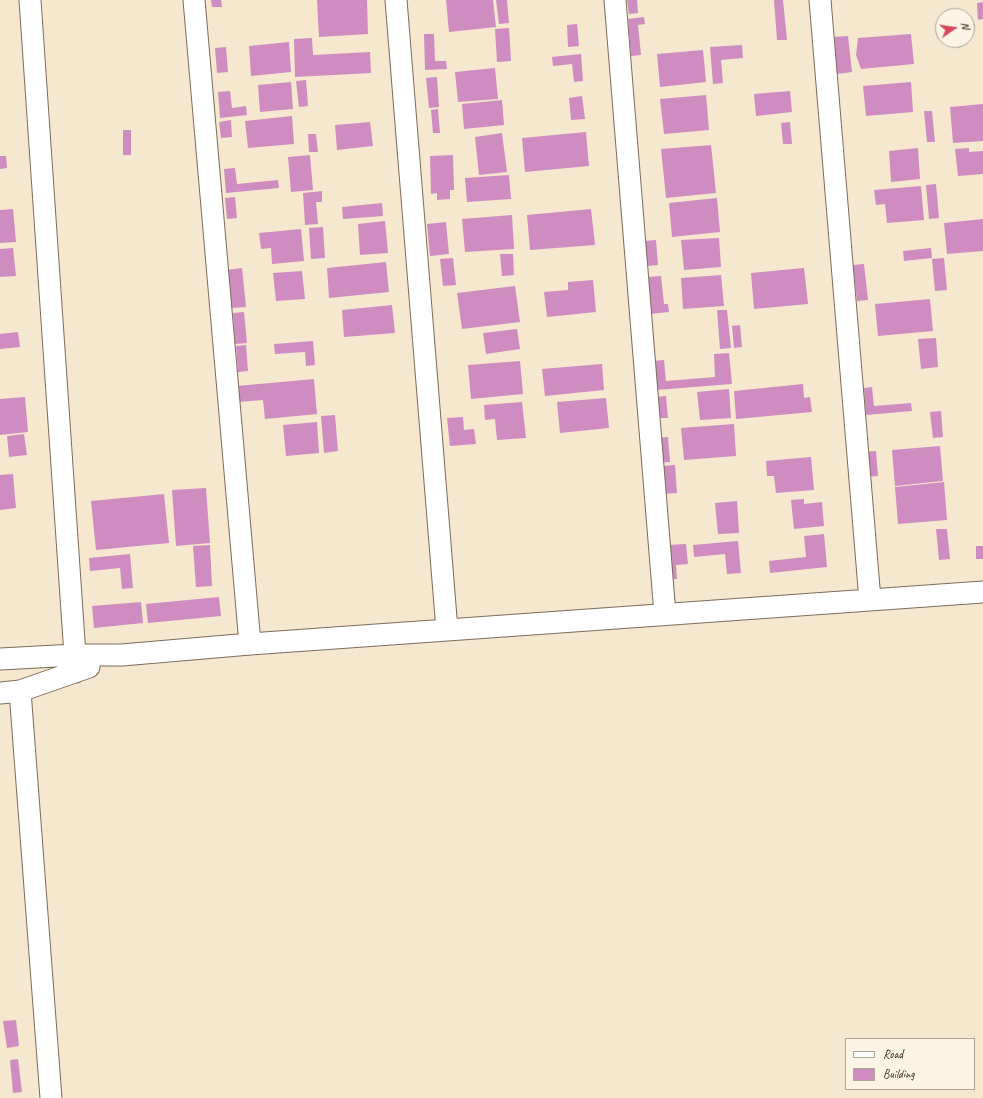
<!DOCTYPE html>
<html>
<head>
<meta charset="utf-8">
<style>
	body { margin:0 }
	#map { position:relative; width:983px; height:1098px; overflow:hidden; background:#f5e8ce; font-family:Caveat,sans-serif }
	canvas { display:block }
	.legend { position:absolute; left:845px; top:1038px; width:130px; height:52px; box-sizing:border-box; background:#fcf5e5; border:1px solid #afa495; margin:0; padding:5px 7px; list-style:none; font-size:12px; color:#3b2a1e }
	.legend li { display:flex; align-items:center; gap:8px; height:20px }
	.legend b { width:20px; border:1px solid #afa495 }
	.north { position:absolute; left:935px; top:8px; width:40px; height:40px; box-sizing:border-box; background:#fcf5e5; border:1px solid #afa495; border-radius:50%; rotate:77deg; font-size:11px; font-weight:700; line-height:16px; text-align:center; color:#3b2a1e }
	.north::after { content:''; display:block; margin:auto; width:14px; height:18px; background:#d1495b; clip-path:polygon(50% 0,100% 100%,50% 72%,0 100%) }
</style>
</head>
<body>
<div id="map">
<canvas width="983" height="1098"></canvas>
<ul class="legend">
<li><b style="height:5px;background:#fff"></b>Road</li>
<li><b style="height:11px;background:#cf8cc1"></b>Building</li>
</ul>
<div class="north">N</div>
</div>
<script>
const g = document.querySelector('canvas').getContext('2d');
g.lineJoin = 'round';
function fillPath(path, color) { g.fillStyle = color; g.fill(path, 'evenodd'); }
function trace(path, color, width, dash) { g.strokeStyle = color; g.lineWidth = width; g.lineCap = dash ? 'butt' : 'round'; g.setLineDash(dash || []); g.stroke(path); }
const building = new Path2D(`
	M211,0H221L222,7H212Z
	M317,0H367L368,34L319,37Z
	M446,0H493L496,27L449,32Z
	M496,0H507L509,23L499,24Z
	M627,0H637L638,13L629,14Z
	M774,0H783L787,40H777Z
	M983,2V19L978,20L977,3Z
	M644,17L645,24L638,25L641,55L631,56L628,19Z
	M577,24L579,46L568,47L567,25Z
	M509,28L511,61L497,62L495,29Z
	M424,34H434L435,61H446L447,69L425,70Z
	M911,34L914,64L861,69L856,55L858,38Z
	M848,36L852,72L837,74L833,37Z
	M312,38L313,55L370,52L371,73L295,77L294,39Z
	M289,42L291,72L251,76L249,46Z
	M742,45L743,58L721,60L723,83L713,84L710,47Z
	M226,47L228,72L217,73L215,48Z
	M703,50L706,82L660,87L657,54Z
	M581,54L583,81L574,82L572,64L553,66L552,57Z
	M495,68L498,99L458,102L455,72Z
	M437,77L439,107L429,108L426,78Z
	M306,80L308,106L299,107L296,81Z
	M291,82L293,109L260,112L258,85Z
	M911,82L913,112L866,116L863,86Z
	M230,91L232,108L246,106L247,115L220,118L218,92Z
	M790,91L792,112L756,116L754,94Z
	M706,95L709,130L664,134L660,99Z
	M582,96L585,119L571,120L569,98Z
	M502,100L504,125L464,129L462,104Z
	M983,104V141L953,143L950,107Z
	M438,109L440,133H433L431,110Z
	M924,111H932L935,142H927Z
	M292,116L294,144L248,148L245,121Z
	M231,120L232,137L221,138L219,122Z
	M370,122L373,146L337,150L335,125Z
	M790,122L792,144H783L781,123Z
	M123,130H131V155H123Z
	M586,132L589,166L525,172L522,138Z
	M502,133L507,172L479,175L475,137Z
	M308,134H316L318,152H309Z
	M711,145L716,193L666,198L661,149Z
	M918,148L920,179L891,182L889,151Z
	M969,148V152L983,151V174L958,176L955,149Z
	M310,155L313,190L291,192L288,157Z
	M453,155L454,190H450V199L437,200V193L431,194L430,156Z
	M0,156H6L7,168L0,169Z
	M235,168L237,184L278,180L279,188L226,193L224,169Z
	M509,175L511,199L467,202L465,178Z
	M936,184L939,218L929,219L926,185Z
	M921,186L924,220L887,223L885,204L876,205L874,190Z
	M322,191V202H316L318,224L305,225L303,193Z
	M235,197L237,218L227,219L225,198Z
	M717,198L720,232L672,237L669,203Z
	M382,203L383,216L343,219L342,207Z
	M13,209L16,242L0,243V210Z
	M591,209L595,245L530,250L527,215Z
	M512,215L514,249L465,252L462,219Z
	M983,219V251L947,254L944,223Z
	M385,221L388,253L360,255L358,224Z
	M446,222L449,254L430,256L427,224Z
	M323,227L325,258L311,259L309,228Z
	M301,229L304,261L272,264L271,248L261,249L259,233Z
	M719,238L721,267L684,270L681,240Z
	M656,240L658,265L646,266L644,241Z
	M13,248L16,276L0,277V249Z
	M931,248L932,258L904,261L903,251Z
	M500,254H513L514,275L502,276Z
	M453,258L456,285L443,286L440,259Z
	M944,258L947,290L935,291L932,259Z
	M386,262L389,292L329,298L327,268Z
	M864,264L868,300L857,301L853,265Z
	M242,268L246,307L231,308L227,270Z
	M804,268L808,304L754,309L751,273Z
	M302,271L305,299L276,301L273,273Z
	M721,275L724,306L683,309L681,278Z
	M661,276L664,304H668L669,312L650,314L647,277Z
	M593,280L596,312L547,317L544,292L568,290V282Z
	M515,286L520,322L462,329L457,293Z
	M930,299L933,331L878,336L875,304Z
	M392,305L395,333L344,337L342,310Z
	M717,310H727L731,348L720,349Z
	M244,312L247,343L235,344L233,313Z
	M740,325L742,347L734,348L732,326Z
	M517,329L520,349L486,354L483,333Z
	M18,332L20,347L0,349V334Z
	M936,338L938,367L921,369L918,339Z
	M313,341L315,365L306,366L305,352L275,354L274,344Z
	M246,345L248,371L238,372L236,346Z
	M729,353L732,384L656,390L653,361L664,360L666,381L715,377L714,354Z
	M520,361L523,394L471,399L468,365Z
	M602,364L604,390L545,396L542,369Z
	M314,379L317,414L265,419L263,400L238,402L237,386Z
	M803,384L804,398L810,397L812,412L736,419L734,391Z
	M872,387L874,406L911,403L912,411L866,415L864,388Z
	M729,389L731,418L700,420L697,392Z
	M666,396L668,418H658L656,397Z
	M25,397L28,432L0,435V399Z
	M606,398L609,428L560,433L557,402Z
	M522,402L526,438L497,440L495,419L485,420L484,405Z
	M941,411L943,437L933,438L930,412Z
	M335,415L338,451L324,453L321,416Z
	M463,417L464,430L474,429L476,444L450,446L447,418Z
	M317,422L319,453L286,456L283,425Z
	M734,424L736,456L684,460L681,428Z
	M24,434L27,455L9,457L7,436Z
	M668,437L670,462L656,463L654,438Z
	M940,446L943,481L895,486L892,450Z
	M876,451L878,476L865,477L863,452Z
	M811,457L814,490L776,493L774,476H767L766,461Z
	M675,465L677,493L663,494L661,466Z
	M13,474L16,508L0,510V475Z
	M944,482L947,520L898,524L895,487Z
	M206,488L210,543L176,546L172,490Z
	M164,494L169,543L96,550L91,501Z
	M804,499V504L822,502L824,526L794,529L791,500Z
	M737,501L739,533L718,534L715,503Z
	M936,529H947L950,559L939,560Z
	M824,534L827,567L770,573L769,561L806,557L804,536Z
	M738,541L741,573L727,574L725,554L694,557L693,545Z
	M686,544L688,564L676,565L677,579H671L668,545Z
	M210,545L212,586L196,587L193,546Z
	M976,546H983V559H976Z
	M130,554L133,588L122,589L120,568L90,571L89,558Z
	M219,597L221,616L148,623L146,604Z
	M141,602L143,623L94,628L92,606Z
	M16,1020L19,1046L7,1048L3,1021Z
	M18,1059L22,1092L13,1093L10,1060Z`);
const street = new Path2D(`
	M30,0L75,655V672
	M194,0L250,644
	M396,0L447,630
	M615,0L665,614
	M820,0L870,600
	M0,659L75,655H122L250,644L983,592
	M20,691L51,1098
	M0,693L20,691L89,667`);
fillPath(building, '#cf8cc1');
trace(street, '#7c6c5c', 23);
trace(street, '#fff', 21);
</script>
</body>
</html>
